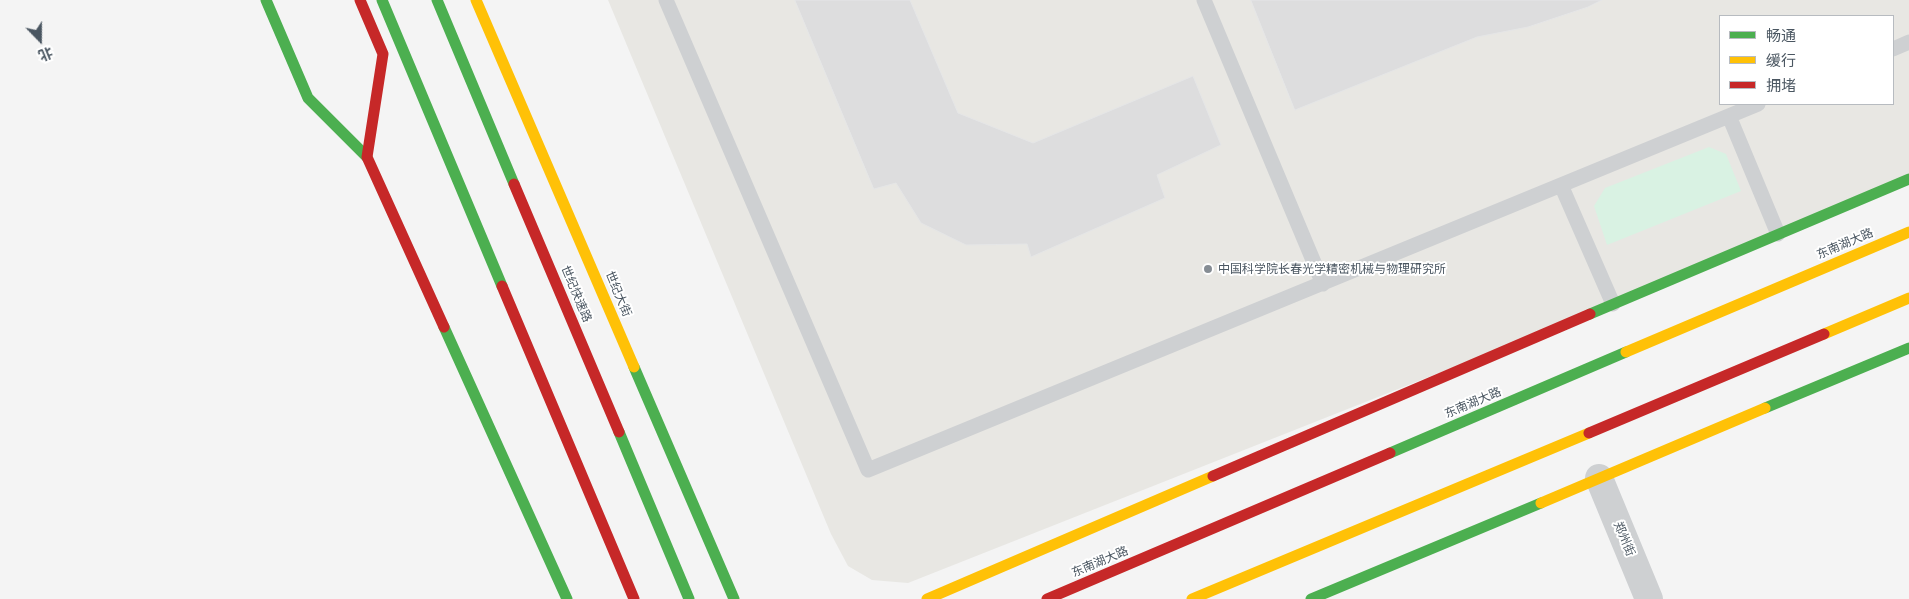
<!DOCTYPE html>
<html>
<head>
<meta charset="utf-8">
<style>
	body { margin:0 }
	#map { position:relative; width:1909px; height:599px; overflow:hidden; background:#f4f4f4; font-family:"Work Sans","Noto Sans SC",sans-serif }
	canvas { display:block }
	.legend { position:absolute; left:1719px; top:15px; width:175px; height:90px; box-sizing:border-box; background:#fff; border:1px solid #b7bbc0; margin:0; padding:6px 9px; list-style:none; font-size:15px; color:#4a5661 }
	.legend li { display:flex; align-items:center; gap:10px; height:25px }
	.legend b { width:25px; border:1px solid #b7bbc0 }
	.north { position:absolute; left:15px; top:15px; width:50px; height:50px; -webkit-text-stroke:4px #fff; paint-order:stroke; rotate:158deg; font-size:14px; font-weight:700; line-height:20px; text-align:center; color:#4a5661 }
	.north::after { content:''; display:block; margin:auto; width:18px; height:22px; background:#4a5661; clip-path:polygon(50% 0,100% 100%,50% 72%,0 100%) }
</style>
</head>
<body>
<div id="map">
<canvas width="1909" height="599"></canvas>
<ul class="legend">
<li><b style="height:6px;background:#4caf50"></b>畅通</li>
<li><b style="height:6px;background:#ffc107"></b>缓行</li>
<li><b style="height:6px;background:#c62828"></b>拥堵</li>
</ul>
<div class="north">北</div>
</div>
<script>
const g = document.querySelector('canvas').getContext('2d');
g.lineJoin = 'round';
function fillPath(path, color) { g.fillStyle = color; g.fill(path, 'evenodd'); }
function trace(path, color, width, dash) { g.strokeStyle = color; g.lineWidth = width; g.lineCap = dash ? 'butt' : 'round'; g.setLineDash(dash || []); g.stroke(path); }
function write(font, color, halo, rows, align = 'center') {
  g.font = font + ' "Work Sans","Noto Sans SC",sans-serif'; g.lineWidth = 4; g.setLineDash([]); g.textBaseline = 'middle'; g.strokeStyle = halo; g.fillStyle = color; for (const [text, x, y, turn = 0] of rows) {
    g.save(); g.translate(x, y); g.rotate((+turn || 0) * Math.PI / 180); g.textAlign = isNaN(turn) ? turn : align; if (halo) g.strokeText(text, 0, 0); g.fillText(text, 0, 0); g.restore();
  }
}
const commercial = new Path2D(`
	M608,0H1909V179L1613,304L908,583L872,580L848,566L831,534ZM1720,16H1893V104H1720Z`);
const green = new Path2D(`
	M1709,147L1726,154L1741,191L1607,245L1594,206L1605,188Z`);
const building = new Path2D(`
	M795,0H910L958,113L1033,143L1193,76L1221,145L1157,175L1165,198L1031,257L1027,244L966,245L921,223L896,183L874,189Z
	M1251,0H1602L1588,7L1528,27L1477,37L1295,110Z`);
const lane = new Path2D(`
	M666,0L868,470L1758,104
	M1204,0L1323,284
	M1893,49L1909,42
	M1729,116L1778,234
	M1561,185L1613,304`);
const street = new Path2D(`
	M1599,478L1649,599`);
const fast = new Path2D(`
	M266,0L308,98L367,157
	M382,0L502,286
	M437,0L514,184
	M1590,314L1909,179
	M444,327L567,599
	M634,367L734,599
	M1765,408L1909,348
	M619,432L689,599
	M1390,453L1626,352
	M1311,599L1541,503`);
const slow = new Path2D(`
	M476,0L634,367
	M1824,334L1909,298
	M1626,352L1909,232
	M1541,503L1765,408
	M927,599L1213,476
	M1192,599L1589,433`);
const jam = new Path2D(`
	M360,0L383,54L367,157L444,327
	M514,184L619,432
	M502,286L634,599
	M1589,433L1824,334
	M1213,476L1590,314
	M1047,599L1390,453`);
const markers = [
	[1208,269,5,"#868d94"]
];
const streetNames = [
	["东南湖大路",1845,244,-23],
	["世纪快速路",576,294,67],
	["世纪大街",618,294,67],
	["东南湖大路",1473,403,-23],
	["郑州街",1624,539,67],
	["东南湖大路",1100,562,-23]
];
const poiNames = [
	["中国科学院长春光学精密机械与物理研究所",1218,269]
];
fillPath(commercial, '#e8e7e3');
fillPath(green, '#d9f2e3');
fillPath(building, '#ddddde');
trace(building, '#e5e6e7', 1);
trace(lane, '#ced0d2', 15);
trace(street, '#ced0d2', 28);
trace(fast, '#4caf50', 11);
trace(slow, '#ffc107', 11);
trace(jam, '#c62828', 11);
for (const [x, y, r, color] of markers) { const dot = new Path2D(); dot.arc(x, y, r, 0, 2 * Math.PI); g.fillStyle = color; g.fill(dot); trace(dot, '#fff', 2); }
write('12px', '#4a5661', '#fff', streetNames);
write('12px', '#4a5661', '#fff', poiNames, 'left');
</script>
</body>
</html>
